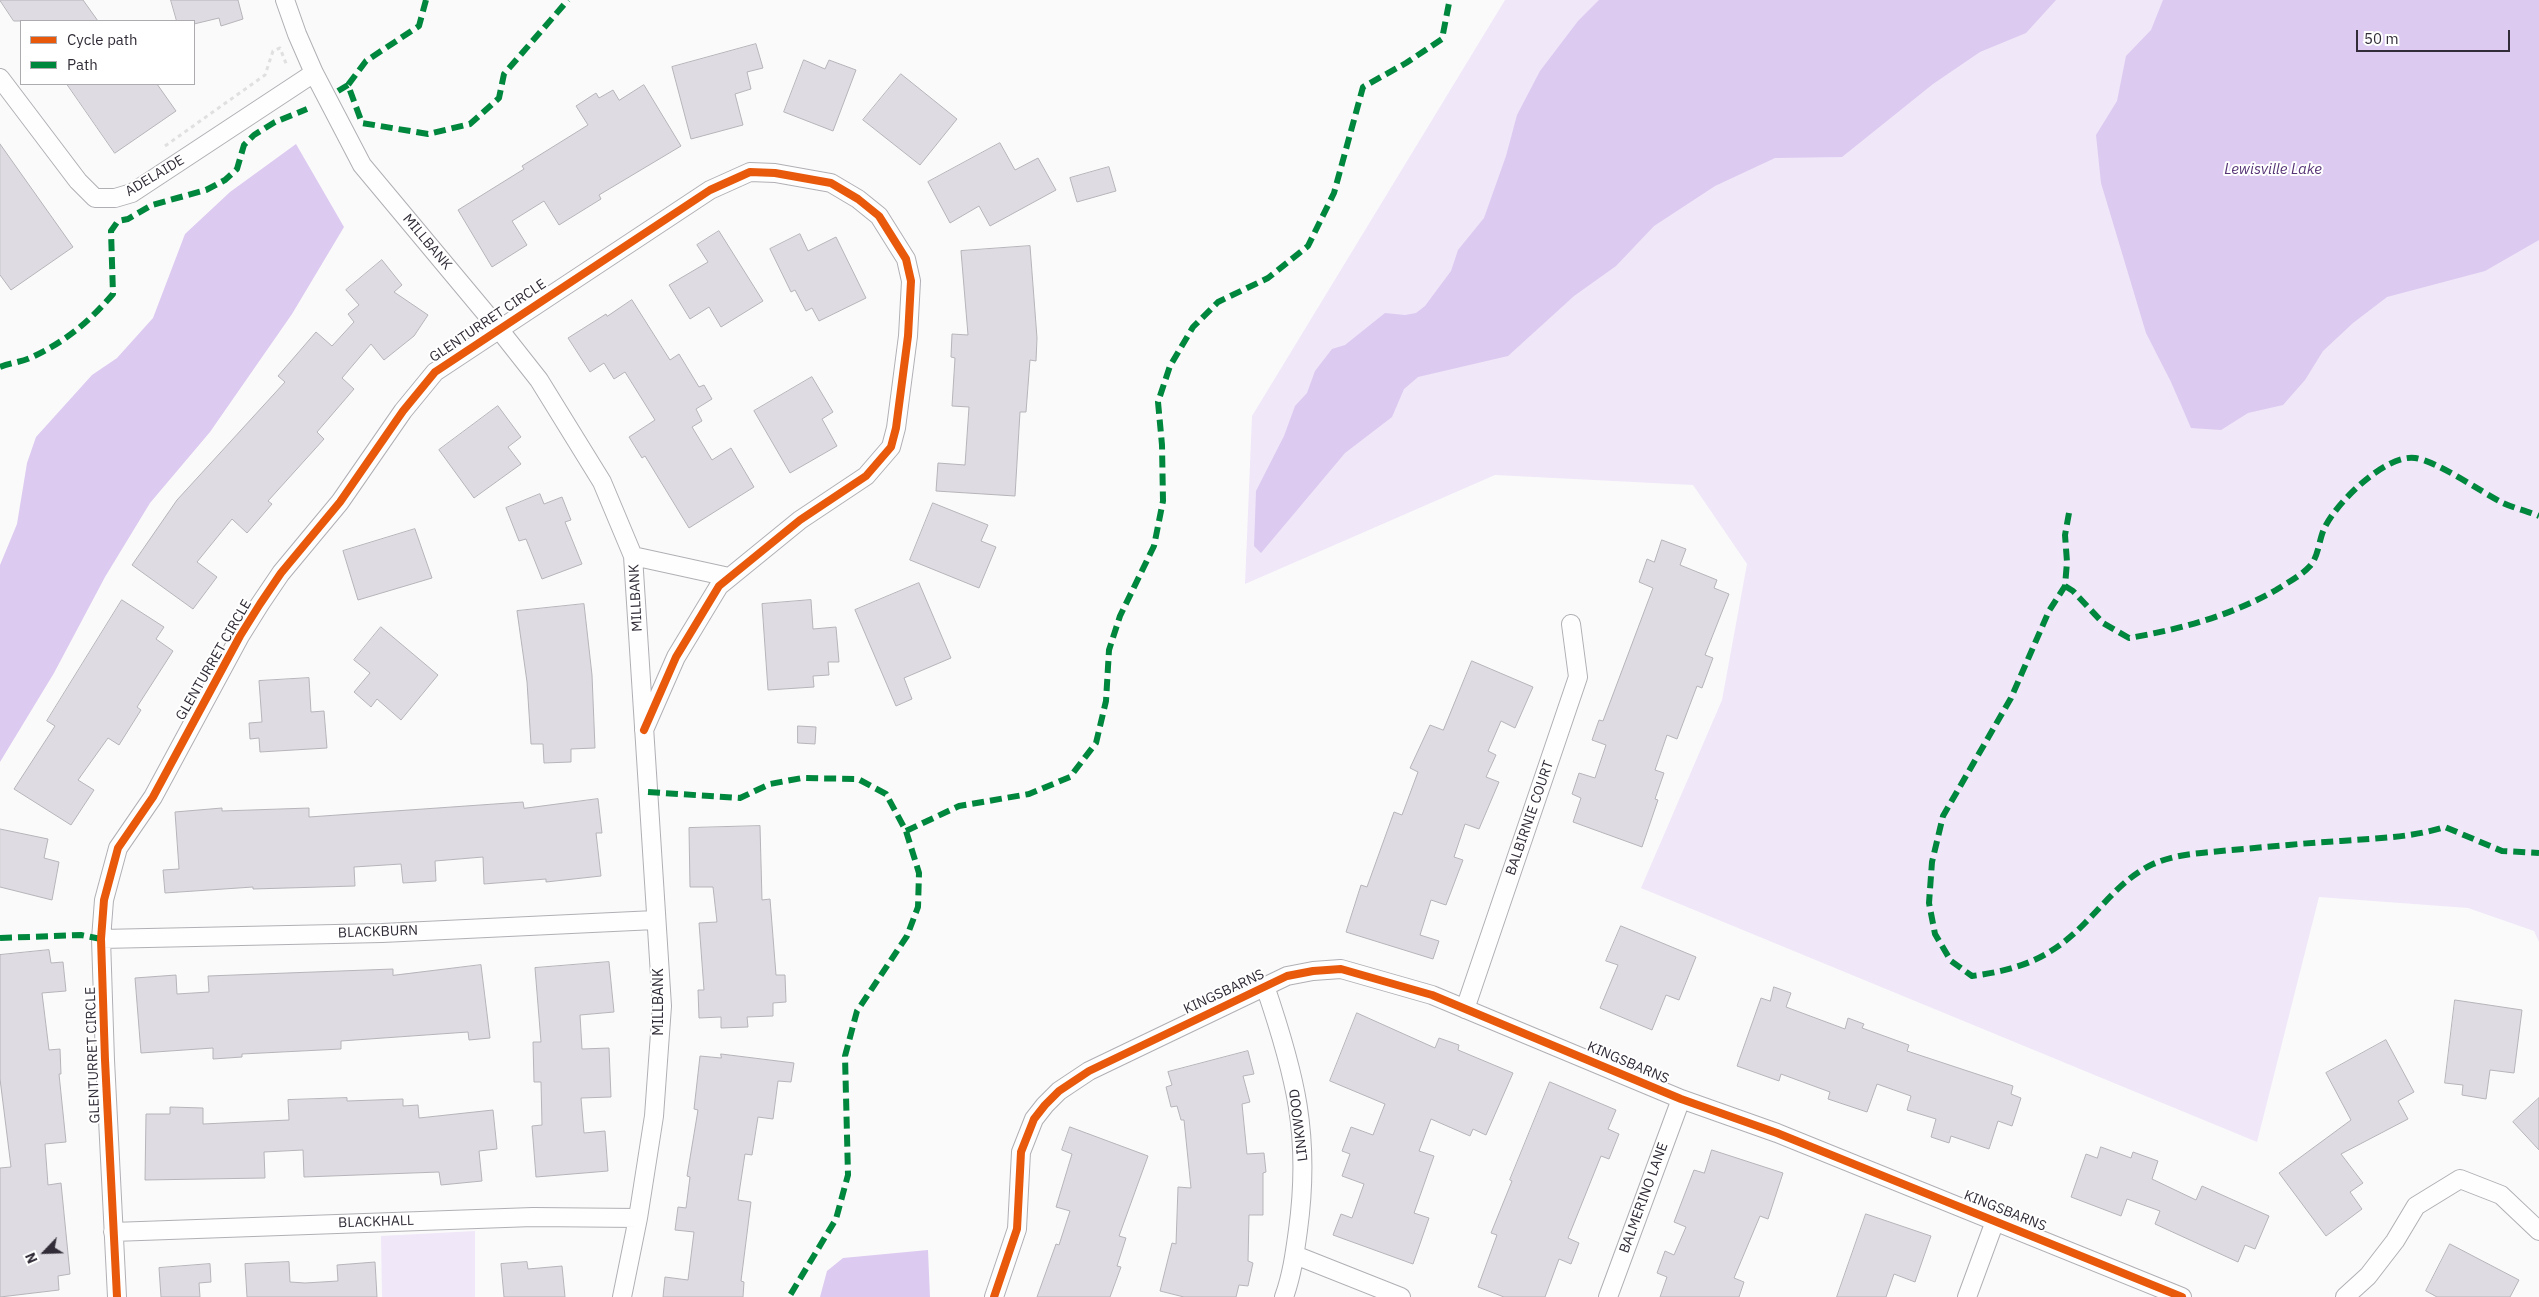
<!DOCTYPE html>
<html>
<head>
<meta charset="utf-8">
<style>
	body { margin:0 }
	#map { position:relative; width:2539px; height:1297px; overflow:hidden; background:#fafafa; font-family:"IBM Plex Sans",sans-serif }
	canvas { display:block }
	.legend { position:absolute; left:20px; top:20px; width:175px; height:65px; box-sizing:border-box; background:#fff; border:1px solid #adabaf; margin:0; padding:6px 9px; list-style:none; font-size:15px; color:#312c37 }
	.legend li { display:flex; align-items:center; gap:10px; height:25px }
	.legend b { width:25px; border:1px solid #adabaf }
	.north { position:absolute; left:20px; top:1227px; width:50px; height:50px; -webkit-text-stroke:4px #fff; paint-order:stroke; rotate:246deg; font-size:14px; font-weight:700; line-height:20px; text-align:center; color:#312c37 }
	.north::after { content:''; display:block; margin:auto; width:18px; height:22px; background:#312c37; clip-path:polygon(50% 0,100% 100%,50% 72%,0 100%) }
	.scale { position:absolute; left:2356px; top:30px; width:154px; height:22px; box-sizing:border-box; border:2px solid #312c37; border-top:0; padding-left:6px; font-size:15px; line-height:18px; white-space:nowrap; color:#312c37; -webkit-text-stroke:4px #fff; paint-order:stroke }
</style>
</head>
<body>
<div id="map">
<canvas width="2539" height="1297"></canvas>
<ul class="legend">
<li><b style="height:6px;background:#e8590c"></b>Cycle path</li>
<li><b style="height:6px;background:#00873e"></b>Path</li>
</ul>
<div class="north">N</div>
<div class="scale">50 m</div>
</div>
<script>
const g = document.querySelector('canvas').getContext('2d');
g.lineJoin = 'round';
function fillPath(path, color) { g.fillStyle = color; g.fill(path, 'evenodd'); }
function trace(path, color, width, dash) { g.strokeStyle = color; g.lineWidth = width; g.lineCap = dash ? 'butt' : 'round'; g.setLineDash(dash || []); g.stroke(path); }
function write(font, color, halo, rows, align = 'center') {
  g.font = font + ' "IBM Plex Sans",sans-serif'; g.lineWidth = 4; g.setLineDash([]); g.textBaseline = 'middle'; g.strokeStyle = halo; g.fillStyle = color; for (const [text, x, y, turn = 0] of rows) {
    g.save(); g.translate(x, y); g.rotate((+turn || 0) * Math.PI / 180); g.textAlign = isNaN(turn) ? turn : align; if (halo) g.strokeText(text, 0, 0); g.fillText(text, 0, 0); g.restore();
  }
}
const green = new Path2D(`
	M1505,0H2539V942L2534,931L2468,908L2319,897L2257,1142L1641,888L1722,700L1747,564L1693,485L1495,475L1245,584L1252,416Z
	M475,1231V1297H382L381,1236Z`);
const water = new Path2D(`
	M1599,0H2056L2026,33L1980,52L1933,84L1842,157L1775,158L1715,186L1654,226L1616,266L1574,296L1508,356L1418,377L1404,389L1392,417L1345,453L1261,553L1254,546L1256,491L1284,436L1295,406L1307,393L1315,371L1332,349L1345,345L1385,313L1405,315L1416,313L1425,306L1451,271L1458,250L1484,218L1506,156L1517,115L1540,71L1578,21Z
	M2163,0H2539V240L2485,271L2387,297L2353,323L2323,351L2305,380L2283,405L2248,413L2221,430L2191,428L2171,382L2146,333L2101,183L2096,135L2117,101L2126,56L2151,30Z
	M296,144L344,227L292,314L210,432L150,503L105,577L54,673L0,762V565L17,524L27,463L36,437L92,375L117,358L153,318L185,234L230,192Z
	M928,1250L930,1297H820L827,1271L843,1258Z`);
const building = new Path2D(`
	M0,0H83L98,21H14Z
	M171,0H238L243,19L221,26L219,18L194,24V21H177Z
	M756,44L763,68L747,72L751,89L735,94L743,125L691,139L672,67Z
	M804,60L825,69L829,60L856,70L833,131L784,112Z
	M901,74L957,119L920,165L863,120Z
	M67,84H157L176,111L115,153Z
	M644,85L681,146L599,195L601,199L559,225L544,201L512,221L527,245L492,267L458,210L524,169L522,166L588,125L576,106L596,93L599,98L613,90L619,100Z
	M1000,143L1015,170L1038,158L1056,190L990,226L979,206L950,223L928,182Z
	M0,144L73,247L11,290L0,275Z
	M1109,167L1116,191L1077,202L1070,178Z
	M719,231L763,301L721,327L709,307L690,319L669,285L708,262L697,245Z
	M800,234L808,251L836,237L866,298L819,321L812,308L806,311L795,290L791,292L770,249Z
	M1030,246L1037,338L1036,361L1030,360L1026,412H1020L1015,496L936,491L938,463L965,465L969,407L952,406L955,358L951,357L952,334L968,335L961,251Z
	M382,260L402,285L394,292L428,315L414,336L384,360L371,344L342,378L354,389L317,432L324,439L268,501L272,504L247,533L232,519L197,562L217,577L193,609L132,565L177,500L285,382L278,376L316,332L332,346L354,322L348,314L359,305L346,290Z
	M632,300L670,360L679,354L699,387L704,385L712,399L696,409L702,421L692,427L712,460L731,448L754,487L689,528L645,456L642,458L629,437L655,420L625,372L614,379L604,363L590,372L568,338L606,314L607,316Z
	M812,377L833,412L822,419L837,446L790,473L754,411Z
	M498,406L521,437L508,447L521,464L474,498L439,450Z
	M540,494L544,504L562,497L571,520L565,522L582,564L542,579L526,539L519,541L506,508Z
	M933,503L988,525L981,541L996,547L979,588L910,560Z
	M415,529L432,578L358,600L343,551Z
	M1662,540L1686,549L1680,565L1717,580L1714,588L1729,594L1705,655L1713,658L1702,688L1697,686L1677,739L1667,735L1655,770L1664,773L1655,799L1658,800L1642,847L1573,822L1581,798L1572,794L1579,773L1595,778L1606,745L1592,740L1599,720L1603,721L1653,588L1639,582L1647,559L1654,562Z
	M919,583L951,658L904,678L912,699L896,706L855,610Z
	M122,600L164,627L156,639L173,651L137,707L141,710L119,745L108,738L78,780L94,790L71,825L14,789L55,726L47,721Z
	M811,600L813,629L836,627L839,662H828L829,675L813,676L814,687L768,690L762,604Z
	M584,604L592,675L595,748L571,749V762L544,763L543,744H531L527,682L517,611Z
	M381,627L438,675L401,720L377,699L371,707L354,692L370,673L354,660Z
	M1472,661L1533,687L1515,728L1501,721L1488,751L1496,755L1486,777L1499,782L1479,829L1465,824L1454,857L1463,860L1446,905L1431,900L1420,935L1439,941L1433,959L1346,932L1361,885L1367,887L1394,812L1402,815L1418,772L1410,768L1430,725L1443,730Z
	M309,678L311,712L324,711L327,748L260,752L259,738L250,739L249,723L262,722L259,681Z
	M798,726L816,727L815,744L798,743Z
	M598,799L602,833H596L601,876L546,882V879L484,884L483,857L435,861L436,881L403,883L401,864L354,867L355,886L253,889V887L165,893L163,870L179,869L175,812L222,808V811L309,808V817L523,802L524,808Z
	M760,826L762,900L770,899L776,975H785L786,1002L773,1003V1016L747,1017L748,1027L721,1028V1017L699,1018L698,990H704L699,923L717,922L713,887H690L689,828Z
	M0,829L48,839L44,858L59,862L52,900L0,887Z
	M1621,926L1696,957L1679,1000L1666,995L1652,1030L1600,1008L1618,965L1606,961Z
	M49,950L51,963L63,962L66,991L42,993L49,1050L60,1049L61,1074H59L66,1142L45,1144L48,1185L61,1183L70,1274L58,1276L59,1290L0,1297V1168L11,1167L0,1079V955Z
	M609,962L614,1012L580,1015L582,1049L609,1048L611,1097L581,1098L584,1133L605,1131L608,1171L536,1177L532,1126L542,1125L541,1082H534L533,1042H541L535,968Z
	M481,965L490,1038L469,1040L468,1032L341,1041V1049L242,1054V1057L213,1059V1048L141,1053L135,978L176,975L177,994L209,992L208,976L393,969V975Z
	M1774,987L1791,993L1786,1007L1845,1029L1848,1018L1864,1024L1862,1028L1909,1045L1907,1051L2013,1086L2011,1094L2021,1098L2012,1126L1998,1121L1989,1149L1951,1136L1949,1143L1931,1137L1936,1119L1907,1110L1911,1096L1877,1084L1867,1112L1828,1099L1830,1092L1781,1074L1779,1081L1737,1066L1761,998L1770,1001Z
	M2455,1000L2522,1010L2514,1073L2490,1070L2486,1099L2462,1095L2463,1085L2445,1083Z
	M1357,1013L1435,1048L1439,1038L1459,1045L1458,1050L1513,1073L1486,1135L1473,1129L1470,1136L1431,1119L1419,1151L1434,1156L1414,1213L1429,1218L1413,1264L1333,1235L1341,1214L1352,1218L1364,1184L1342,1176L1350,1154L1342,1151L1351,1127L1373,1135L1385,1104L1330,1081Z
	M2386,1040L2414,1092L2398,1101L2408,1119L2341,1154L2363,1183L2350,1192L2362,1209L2326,1236L2279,1173L2351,1120L2326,1073Z
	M1248,1051L1254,1074L1243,1076L1250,1102L1242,1104L1247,1154L1264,1153L1266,1172L1263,1173V1215H1249L1248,1261L1253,1263L1248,1286L1239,1285L1236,1297H1184L1160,1291L1172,1243L1176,1244L1178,1187L1191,1188L1184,1120H1181L1177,1106L1171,1107L1166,1087L1172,1085L1168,1072Z
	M721,1054L794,1063L791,1082L778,1081L773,1119L758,1117L752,1155L745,1154L738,1200L751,1202L741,1281L744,1282L743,1297H663L665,1277L688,1280L694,1232L675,1230L678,1207L686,1208L690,1177L687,1176L698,1110L694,1109L700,1056L721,1058Z
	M1550,1082L1616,1110L1608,1129L1619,1134L1609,1159L1601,1156L1568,1238L1579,1243L1571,1264L1559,1259L1545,1297H1504L1478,1287L1497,1235L1491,1233L1512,1181L1510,1180Z
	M347,1098V1101L403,1099V1106L418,1105L419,1118L493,1110L497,1149L479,1151L482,1181L441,1185L439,1172L304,1177L303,1150L264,1152L265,1178L145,1180L146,1114H170V1107L203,1108V1124L289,1120L288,1100Z
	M2539,1098V1150L2513,1122Z
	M1070,1127L1148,1156L1119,1236L1126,1238L1117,1266L1121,1267L1110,1297H1037L1056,1244L1059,1245L1070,1211L1056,1207L1072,1154L1062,1150Z
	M2101,1147L2131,1158L2133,1152L2158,1161L2152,1179L2196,1200L2202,1186L2269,1216L2255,1249L2245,1245L2238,1262L2155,1224L2160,1211L2127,1199L2121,1216L2071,1197L2086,1154L2097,1158Z
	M1712,1150L1783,1173L1768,1219L1760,1216L1734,1278L1744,1282L1739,1297H1660L1667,1277L1657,1273L1665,1251L1674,1255L1686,1227L1674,1222L1694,1170L1704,1173Z
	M1866,1214L1931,1236L1915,1282L1894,1274L1886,1297H1837Z
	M2450,1244L2519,1280L2510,1297H2437L2426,1291Z
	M289,1262L290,1282L305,1283L338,1281L337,1265L375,1262L377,1297H247L245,1264Z
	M527,1262L528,1269L562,1266L565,1297H504L501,1264Z
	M210,1264L211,1282L199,1283L200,1297H161L159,1268Z`);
const path = new Path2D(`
	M165,146L265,75L273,51L280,48L287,66`);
const minor = new Path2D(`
	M285,0L297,34L314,73L362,165L498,328L539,380L602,482L633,556L662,1006L654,1116L638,1218L622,1297
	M0,78L78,181L95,198H115L132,193L314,73
	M633,556L729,577
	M101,939L382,933L655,920
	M1265,986C1295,1074 1311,1135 1298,1230C1295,1252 1292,1275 1284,1297
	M1465,1009L1578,677L1571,624
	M113,1232L533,1217L638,1218
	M1295,1255L1401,1297
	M117,1297L105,1060L101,939L104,900L118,848L153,797L240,636L260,604L281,573L340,502L403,411L435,372L710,190L750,172L775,173L831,183L858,199L879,216L906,259L911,281L908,336L896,428L891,447L866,476L800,520L719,586L676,657L644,730
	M994,1297L1017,1229L1021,1152L1034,1119L1045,1105L1059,1091L1089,1071L1287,976L1313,971L1341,969L1432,995L1681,1099L1777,1133L2182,1297
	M1608,1297L1681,1099
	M1967,1297L1995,1221
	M2345,1297L2368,1276L2395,1241L2416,1206L2460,1179L2501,1195L2539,1231`);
const quiet = new Path2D(`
	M426,0L419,26L366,61L348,85L362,123L428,134L470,124L499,98L504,74L568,0
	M338,91L348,85
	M0,367C10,363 21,362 30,358C65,342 88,323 113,294L111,231L118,221L128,219L152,205L206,190L225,180L237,169L244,145L254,135L275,122L307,109
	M2069,513L2065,535L2067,562L2065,586L2049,611L2011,698L1943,816L1932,862L1929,903L1935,934L1951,961L1972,976C2019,970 2051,958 2085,923C2107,901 2125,877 2153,864C2178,853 2205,853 2231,850C2268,847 2304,843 2341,841C2377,838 2410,838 2445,827L2502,851L2539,853
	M2065,586L2073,591L2103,623L2129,638C2181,629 2230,616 2276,590C2287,583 2302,575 2310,566C2319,556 2319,538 2325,527C2337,502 2386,454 2415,458C2437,461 2481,492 2503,503C2514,508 2527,511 2539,516
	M648,792L740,798L770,784L802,778L858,779L886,794L906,831L919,873L918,907L907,936L857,1011L845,1056L848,1175L836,1219L789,1297
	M906,831L959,806L1029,794L1070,777L1096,743L1106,701L1109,650L1120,616L1154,546L1163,501L1162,445L1158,402L1170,366L1193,327L1218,302L1268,278L1308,246L1334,193L1363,87L1406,63L1442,39L1449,3L1447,0
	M0,938L81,935L101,939`);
const cycleway = new Path2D(`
	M117,1297L105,1060L101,939L104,900L118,848L153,797L240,636L260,604L281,573L340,502L403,411L435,372L710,190L750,172L775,173L831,183L858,199L879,216L906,259L911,281L908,336L896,428L891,447L866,476L800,520L719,586L676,657L644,730
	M994,1297L1017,1229L1021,1152L1034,1119L1045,1105L1059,1091L1089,1071L1287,976L1313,971L1341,969L1432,995L1681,1099L1777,1133L2182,1297`);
const streetNames = [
	["ADELAIDE",155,176,-31],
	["MILLBANK",427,242,50],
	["GLENTURRET CIRCLE",488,321,-34],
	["MILLBANK",636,598,-93],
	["GLENTURRET CIRCLE",214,660,-60],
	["BALBIRNIE COURT",1530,818,-71],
	["BLACKBURN",378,932,-2],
	["KINGSBARNS",1224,992,-25],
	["MILLBANK",659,1002,-90],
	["GLENTURRET CIRCLE",93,1055,-92],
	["KINGSBARNS",1628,1063,23],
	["LINKWOOD",1299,1125,-97],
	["BALMERINO LANE",1644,1198,-70],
	["KINGSBARNS",2005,1211,22],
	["BLACKHALL",376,1222,-2]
];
const waterNames = [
	["Lewisville Lake",2273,170]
];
fillPath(green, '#f0e7f9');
fillPath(water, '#dccaf0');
fillPath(building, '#dedce2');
trace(building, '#b6b4b9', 1);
trace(minor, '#b1afb4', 20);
trace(path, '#e0e0e0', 3, [4, 4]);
trace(minor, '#fefefe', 18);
trace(quiet, '#00873e', 6, [12, 6]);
trace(cycleway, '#e8590c', 8);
write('14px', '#312c37', '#fff', streetNames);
write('italic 15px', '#573576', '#fff', waterNames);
</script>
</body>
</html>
